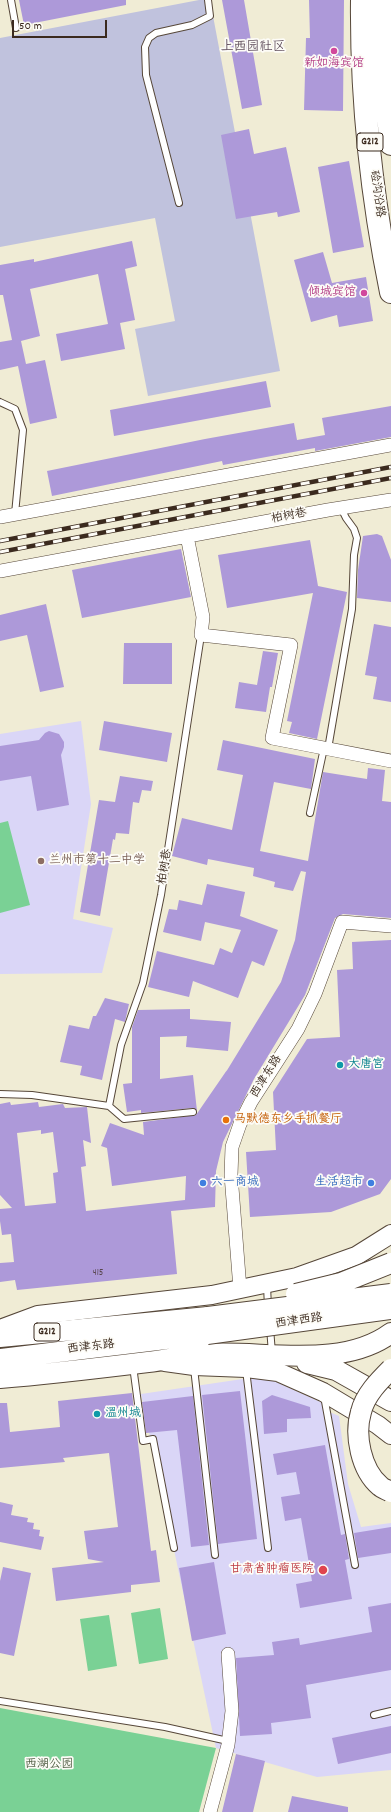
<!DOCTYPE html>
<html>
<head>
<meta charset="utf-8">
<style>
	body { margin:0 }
	#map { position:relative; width:391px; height:1812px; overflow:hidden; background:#f0ecd5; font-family:Dekko,sans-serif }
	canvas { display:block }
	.scale { position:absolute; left:12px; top:20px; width:95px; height:18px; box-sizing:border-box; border:2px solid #3b2a1e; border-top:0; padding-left:5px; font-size:12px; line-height:14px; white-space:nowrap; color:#3b2a1e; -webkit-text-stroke:3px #fdfcf7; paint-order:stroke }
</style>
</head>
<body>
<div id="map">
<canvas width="391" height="1812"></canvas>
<div class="scale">50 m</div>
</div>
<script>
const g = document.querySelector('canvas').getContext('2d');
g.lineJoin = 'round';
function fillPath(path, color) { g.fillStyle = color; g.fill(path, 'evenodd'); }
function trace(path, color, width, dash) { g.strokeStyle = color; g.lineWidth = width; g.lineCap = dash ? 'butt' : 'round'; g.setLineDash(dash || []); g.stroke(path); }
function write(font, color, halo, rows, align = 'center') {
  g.font = font + ' Dekko,"LXGW WenKai TC",sans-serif'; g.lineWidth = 3.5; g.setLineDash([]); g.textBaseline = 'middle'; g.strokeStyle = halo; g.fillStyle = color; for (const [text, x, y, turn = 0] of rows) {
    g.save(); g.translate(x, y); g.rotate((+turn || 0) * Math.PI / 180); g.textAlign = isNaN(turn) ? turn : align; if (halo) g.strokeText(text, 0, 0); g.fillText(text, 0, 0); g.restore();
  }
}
const built = new Path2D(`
	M81,721L91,804L73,919L113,928L102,973L0,974V734Z
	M263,1376L325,1404L327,1411L339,1416L348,1484L361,1527L391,1523V1770L317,1777L216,1748L141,1394Z`);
const industrial = new Path2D(`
	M199,0H210L280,371L148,396L135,329L175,321L155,218L0,247V38Z`);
const green = new Path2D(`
	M8,821L30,905L0,913V823Z
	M160,1608L168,1659L139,1664L131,1613Z
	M109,1615L117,1666L88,1671L80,1619Z
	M0,1708L216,1748L199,1812H0Z`);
const building = new Path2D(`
	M19,0H126V5L24,25Z
	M222,0H244L262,105L242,109Z
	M309,0H344L343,111L304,110L306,38H310Z
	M249,129L254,154L286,147L300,212L278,217L277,212L236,219L221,135Z
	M349,161L364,247L333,253L318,167Z
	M132,241L137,266L125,269L135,320L120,323L125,349L61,361L56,334L108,324L98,274L30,289L40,336L21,341L26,364L45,360L57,418L30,424L18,366L0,370V342L12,340L3,295H0V265L34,259V262Z
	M323,252L332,283L366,277L373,321L339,327L337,315L311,322L294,260Z
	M266,381L271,407L114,436L110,410Z
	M391,406V437L315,451V448L223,465L222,461L52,496L47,471L205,439L294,423L297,440L325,435L322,418Z
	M377,534L382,536L391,560V602L357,598L358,570L363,536Z
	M310,540L318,586L347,592L317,739L289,733L292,722L287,721L313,593L227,608L218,555Z
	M181,549L191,597L82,618L72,570Z
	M46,604L64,687L40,692L27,635L0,641V615Z
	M374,624L391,627V702L373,699L377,677L365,675Z
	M124,643H172V684H123Z
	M263,651L278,653L272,687H270L266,712L235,708L239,682L257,685Z
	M104,721L172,733L167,762L99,750Z
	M49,731L59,734L64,742V747L61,755L69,805L37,811L31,776L0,781V746L39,740L45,733Z
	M223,740L315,759L311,789L274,782L260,851L308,861L323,772L367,779L368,768L385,770L382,801L391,802V918L343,914L335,918L305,995L254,1079L223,1142L216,1171L215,1207L171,1211L177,1274L17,1290L15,1280L0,1282V1263L14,1262L11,1234L2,1235L0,1221V1209L12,1208L0,1195V1104L10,1102L11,1105L38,1102L39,1107L63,1104L65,1108L87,1107L91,1143L83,1140L86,1166L81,1167L86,1211L185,1200L186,1176L112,1186L107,1148L101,1146L110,1123L144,1135L143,1122L196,1115L227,1070L226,1072L281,982L295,940L306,872L301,871L293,891L274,887L275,882L253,876L254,868L208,859L207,865L172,856L182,818L232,830L243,775L217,770ZM41,1130V1134L53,1132L58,1172L53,1173L56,1203L25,1206L17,1133Z
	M120,776L153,781L151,791L142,790L139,803L133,802L129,834L116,833L115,840L113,839L100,916L80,912L99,800L115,802Z
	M207,884L245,892L240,916L278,930L264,966L252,961L238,998L193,981L189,997L148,987L157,951L214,965L220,948L232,953L241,930L205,922L201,941L163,932L169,909L177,910L179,900L202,905Z
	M391,940V1179L380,1194L331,1212L250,1217L246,1152L276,1150L273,1092L307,1039L340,1037L337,970L353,969L352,942Z
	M105,998L129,1004L125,1022L115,1019L102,1080L80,1075L82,1066L60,1062L69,1025L89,1029L93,1016H96Z
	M190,1009V1019L231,1022L228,1051L186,1047L187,1036L160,1037V1079L193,1075L197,1111L193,1108L141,1113V1110L127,1112L123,1084L132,1083V1027L138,1010Z
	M240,1391L257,1539L218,1544L202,1395Z
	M132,1393L151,1551L156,1550L160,1582L131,1585V1592L56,1601L52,1568L104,1562L88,1559L84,1531L118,1527L109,1453L63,1458L65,1462L0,1468V1403H7L10,1432L60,1427L58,1401Z
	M272,1395L310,1407L311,1418L287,1419V1432L264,1434L262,1401Z
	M193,1396L209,1545L191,1547L177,1430L146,1433L142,1402Z
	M325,1445L341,1535L345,1534L349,1559L345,1560L352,1599L300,1608L296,1584L312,1581L301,1518L285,1521L281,1497L300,1494L296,1472L277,1475L273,1454Z
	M0,1502L13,1505L11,1515L28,1518L27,1522L34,1523L33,1529L40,1530L39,1536L44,1537L41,1550L0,1542Z
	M391,1527V1553L358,1558L354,1533Z
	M214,1562L226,1634L192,1641L179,1568Z
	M3,1567L31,1573L14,1656L0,1653V1581Z
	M391,1603V1670L306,1685L311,1718L271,1723L272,1734L240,1736L236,1658L274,1655L272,1642L299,1638L300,1645L372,1632L368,1607Z
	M391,1726V1753L338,1764L332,1738Z
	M236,1754L265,1761L253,1812H222Z
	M292,1796L348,1807V1812H288Z`);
const lane = new Path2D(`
	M11,0L16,28
	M179,203L146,75L145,47L149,38L156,33L192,25L210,16L208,0
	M0,402L15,409L23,430L15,514
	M328,749L352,609L354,555L357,538L354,529L346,518L341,508
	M310,813L324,748
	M0,1094L32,1095L109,1106
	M193,1112L124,1119L109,1106L121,1045L143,983L161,895L201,635
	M267,1286L268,1307
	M270,1328L272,1353
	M133,1366L143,1441L153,1439L174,1548
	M194,1368L215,1555
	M246,1370L268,1548
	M324,1396L355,1565
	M0,1701L165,1727L228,1741
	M374,1715L391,1711`);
const street = new Path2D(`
	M0,517L391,445
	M187,536L203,617L201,635L291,645L272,738L391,761
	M0,571L328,510L391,500
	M240,1289L231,1175L232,1147L240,1124L251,1102L298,1029L315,994L342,922L391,926
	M210,1812L228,1745L232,1711L228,1654`);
const secondary = new Path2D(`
	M0,1329L38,1315L212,1295L297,1277L356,1256L391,1234
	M165,1362L194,1366L246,1368L278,1372L323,1392L378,1425L391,1435`);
const primary = new Path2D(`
	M0,1337L208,1317
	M0,1359L207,1334
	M307,1363L336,1370L391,1401
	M0,1378C49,1374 99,1368 148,1362C167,1360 186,1355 205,1354C263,1350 341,1370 391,1333`);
const highway = new Path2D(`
	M362,0C361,96 372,199 391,292
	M383,0L386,98L391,144`);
const rail = new Path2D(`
	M0,541L391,467
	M0,552L391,478`);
const primaryBridge = new Path2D(`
	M296,1294L341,1283L391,1263
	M208,1317L391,1294
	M207,1334L391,1309
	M391,1369C379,1381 365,1395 361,1412C354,1435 361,1470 380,1486C383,1489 388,1490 391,1492`);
const markers = [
	[334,51,4,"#d1479c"],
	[364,293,4,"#d1479c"],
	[41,861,4,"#8d6e63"],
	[340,1065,4,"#0f9aa8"],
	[226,1120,4,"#e8710a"],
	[203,1183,4,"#3f7fe0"],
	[371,1183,4,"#3f7fe0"],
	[97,1414,4,"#0f9aa8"],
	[323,1570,5,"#e0444e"]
];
const numberNames = [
	["415",98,1274]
];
const shields = [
	[370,142,26],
	[47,1332,26]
];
const shieldNames = [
	["G212",370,142],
	["G212",47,1332]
];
const hotelNames = [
	["新如海宾馆",334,64],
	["倾城宾馆",356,293,"right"]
];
const streetNames = [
	["硷沟沿路",376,194,82],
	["柏树巷",289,517,-11],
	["柏树巷",166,867,-81],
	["西津东路",267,1077,-58],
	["西津西路",299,1322,-8],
	["西津东路",91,1348,-7]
];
const educationNames = [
	["兰州市第十二中学",49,861]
];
const cultureNames = [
	["大唐宫",348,1065],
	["温州城",105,1414]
];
const foodNames = [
	["马默德东乡手抓餐厅",234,1120]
];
const shopNames = [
	["六一商城",211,1183],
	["生活超市",363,1183,"right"]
];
const healthNames = [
	["甘肃省肿瘤医院",314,1570]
];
const parkNames = [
	["西湖公园",49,1765]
];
const neighbourhoodNames = [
	["上西园社区",253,48]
];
fillPath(built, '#dad6f7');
fillPath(industrial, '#c0c2dd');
fillPath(green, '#7ad195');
fillPath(building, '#ad99d9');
trace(lane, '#564739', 8);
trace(street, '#564739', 14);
trace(secondary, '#564739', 20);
trace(primary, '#564739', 22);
trace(highway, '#564739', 24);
trace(lane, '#fff', 6);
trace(street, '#fff', 13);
trace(secondary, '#fff', 18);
trace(primary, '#fff', 20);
trace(highway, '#fff', 22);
trace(rail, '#3b2a1e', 4.5);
trace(rail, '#fdfcf7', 3, [9]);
trace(primaryBridge, '#564739', 22, []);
trace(primaryBridge, '#fff', 20);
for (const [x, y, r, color] of markers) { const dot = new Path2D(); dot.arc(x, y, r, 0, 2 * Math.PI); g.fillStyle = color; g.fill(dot); trace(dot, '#fdfcf7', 1.5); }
write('10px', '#58464d', null, numberNames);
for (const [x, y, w] of shields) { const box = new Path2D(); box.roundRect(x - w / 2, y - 9, w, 18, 3); g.fillStyle = '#fdfcf7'; g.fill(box); trace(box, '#3b2a1e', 1); }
write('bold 11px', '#3b2a1e', null, shieldNames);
write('12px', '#b23c85', '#fdfcf7', hotelNames);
write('12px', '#3b2a1e', '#fdfcf7', streetNames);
write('12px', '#785e54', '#fdfcf7', educationNames, 'left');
write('12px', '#0d838f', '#fdfcf7', cultureNames, 'left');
write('12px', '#c56008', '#fdfcf7', foodNames, 'left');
write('12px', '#366cbe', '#fdfcf7', shopNames, 'left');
write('12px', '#be3a42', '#fdfcf7', healthNames, 'right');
write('12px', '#4e5c42', '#fdfcf7', parkNames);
write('13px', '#63515f', '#fdfcf7', neighbourhoodNames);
</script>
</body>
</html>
